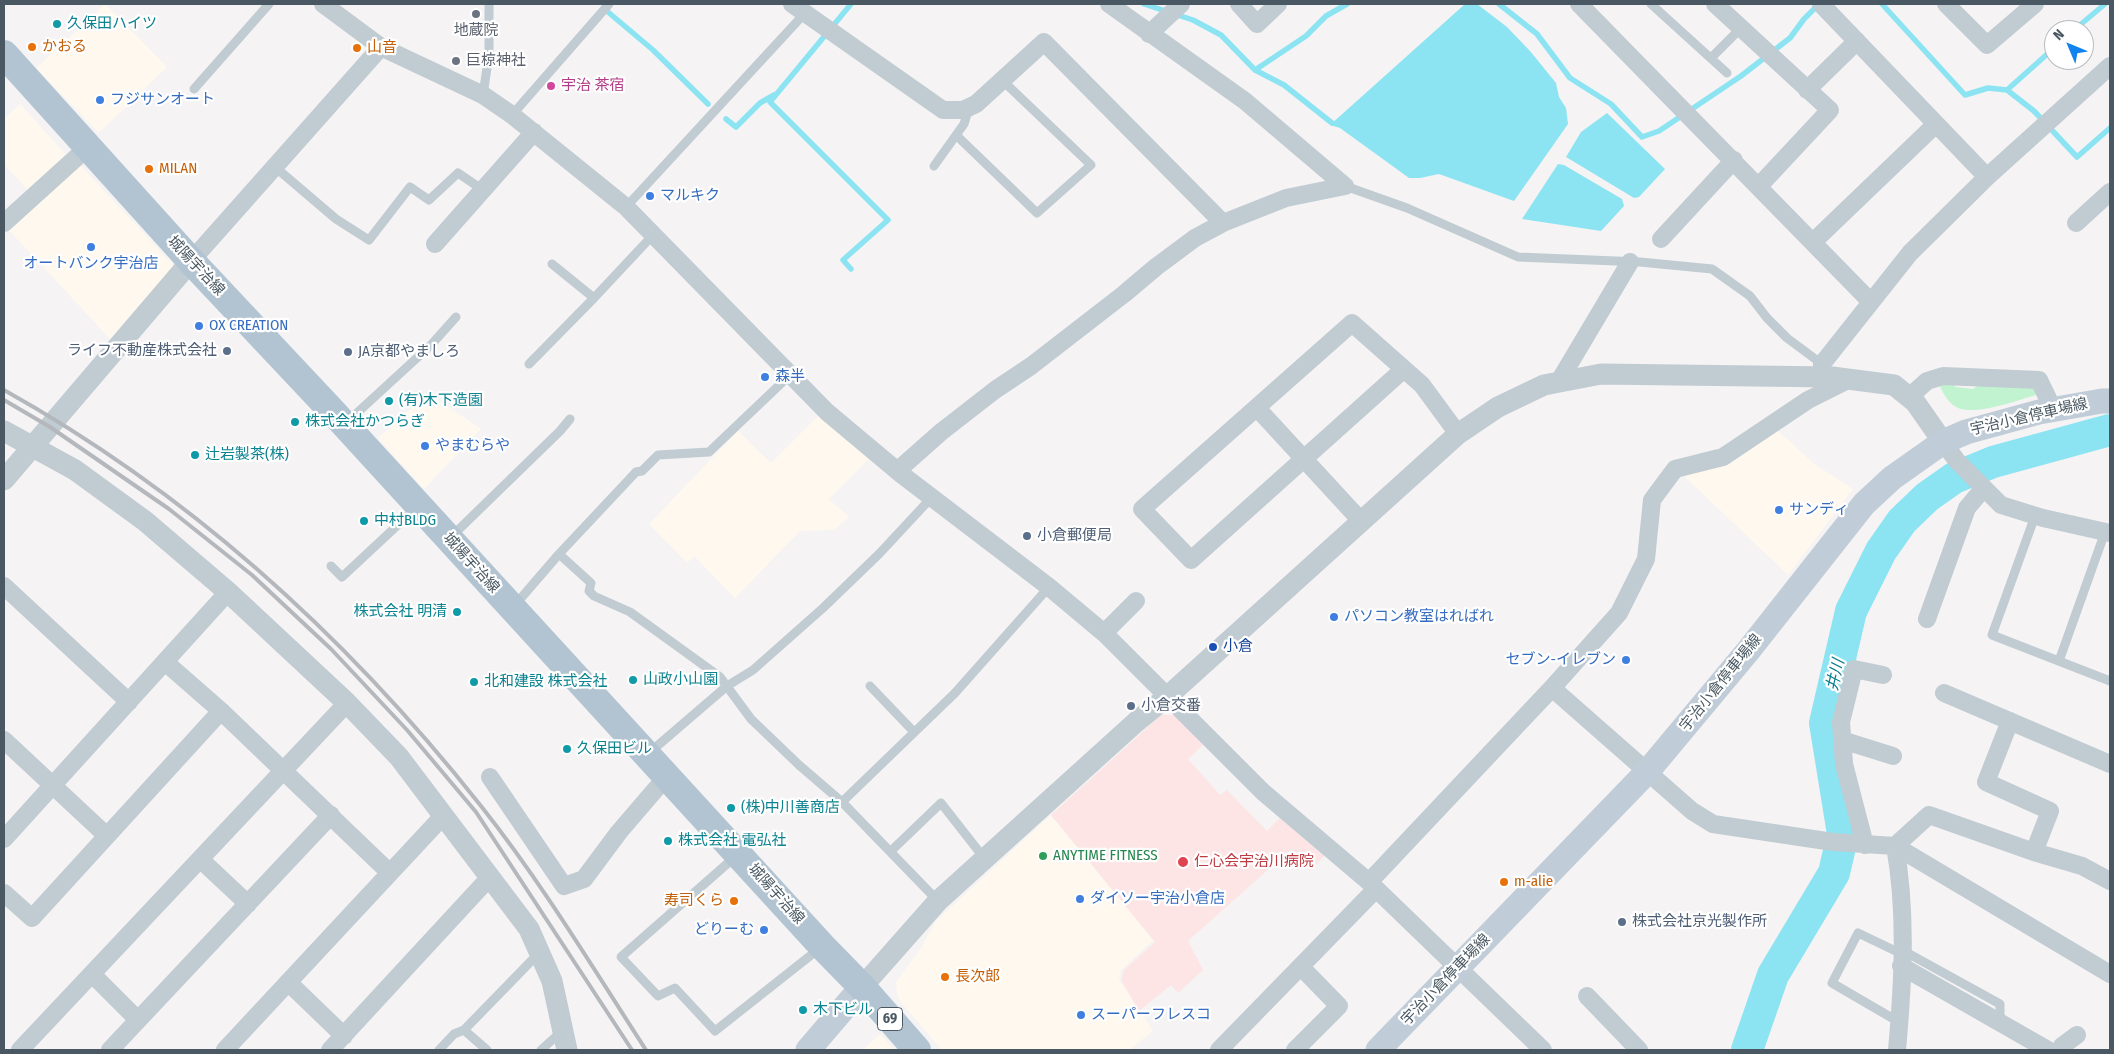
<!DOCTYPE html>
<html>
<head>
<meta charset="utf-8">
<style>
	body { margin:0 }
	#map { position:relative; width:2114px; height:1054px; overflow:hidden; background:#f5f3f3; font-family:"Fira Sans Condensed",sans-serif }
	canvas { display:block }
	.frame { position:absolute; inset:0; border:5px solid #495862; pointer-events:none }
	.north { position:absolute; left:2044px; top:20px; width:50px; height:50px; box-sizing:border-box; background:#fff; border:1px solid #b6bcc0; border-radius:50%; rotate:315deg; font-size:14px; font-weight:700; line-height:20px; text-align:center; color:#495862 }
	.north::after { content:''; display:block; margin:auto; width:18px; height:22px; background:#1282f0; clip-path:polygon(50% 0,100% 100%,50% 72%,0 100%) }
</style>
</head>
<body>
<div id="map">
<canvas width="2114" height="1054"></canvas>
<div class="frame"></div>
<div class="north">N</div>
</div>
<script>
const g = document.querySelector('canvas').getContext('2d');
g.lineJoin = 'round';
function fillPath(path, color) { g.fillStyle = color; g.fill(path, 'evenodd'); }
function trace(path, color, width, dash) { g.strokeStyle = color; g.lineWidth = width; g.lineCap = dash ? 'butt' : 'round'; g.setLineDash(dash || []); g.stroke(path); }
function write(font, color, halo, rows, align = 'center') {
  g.font = font + ' "Fira Sans Condensed","Noto Sans JP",sans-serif'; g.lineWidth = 4.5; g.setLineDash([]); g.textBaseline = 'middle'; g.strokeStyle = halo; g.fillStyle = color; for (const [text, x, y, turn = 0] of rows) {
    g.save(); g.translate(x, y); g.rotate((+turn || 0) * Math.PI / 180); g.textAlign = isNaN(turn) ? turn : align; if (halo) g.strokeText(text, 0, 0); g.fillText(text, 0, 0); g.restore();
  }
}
const commercial = new Path2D(`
	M105,4L167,67L99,133L36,68Z
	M20,104L69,158L30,193L4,164V119Z
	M78,163L174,266L110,339L7,228Z
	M428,393L481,429L424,489L378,438Z
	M822,412L870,458L829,499L849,517L834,530L800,531L735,598L694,556L687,563L649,524L738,431L771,463Z
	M1775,428L1813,463L1853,489L1788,575L1682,474Z
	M1051,815L1153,940L1121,970L1119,979L1153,1031L1129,1050H942L900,1001L897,993L896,982L921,948L935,922Z
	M880,1034L895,1050H863Z`);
const medical = new Path2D(`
	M1161,715H1176L1203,745L1188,759L1220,795L1227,790L1267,831L1282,816L1327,853L1310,871L1289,851L1188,941L1203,970L1178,993L1171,985L1139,1011L1121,980L1124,970L1155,942L1051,815Z`);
const green = new Path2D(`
	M1950,381L1956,387L1973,389L1981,383L2032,387L2036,391V395C2017,400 1970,419 1953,405C1946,399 1942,391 1938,382Z`);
const water = new Path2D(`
	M1465,4H1477L1507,27L1530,51L1556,83L1559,97L1566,108L1568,124L1514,201L1439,174L1420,178H1409L1340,128L1330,125Z
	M1607,113L1665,169L1639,197L1634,198L1566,157L1581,132Z
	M1558,164L1564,165L1622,199L1624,206L1601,231L1522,219Z`);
const stream = new Path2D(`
	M1144,4L1193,20L1221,35L1255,70L1306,36L1326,16L1347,4
	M1499,4L1537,34L1570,78L1611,104L1642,137L1659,131L1741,76L1790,38L1804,19L1819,4
	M1882,4L1965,95L1988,88L2007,90L2034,111L2077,157L2110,128
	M608,12L653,50L708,104
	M2074,30L2105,4
	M1255,70L1284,85L1332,123
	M2007,90L2054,48
	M726,119L736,127L760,103L774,95
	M851,269L843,260L888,220L770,102L851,4`);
const river = new Path2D(`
	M1747,1050L1773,975L1834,873L1843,834L1825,723L1851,611L1881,551L1902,521L1927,497L1954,478L1993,462L2110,430`);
const service = new Path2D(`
	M1651,4L1727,73
	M1711,58L1741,28
	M194,89L269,4
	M483,95L489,54V4
	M512,115L609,4
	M956,135L1037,213L1091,165L1002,80
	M934,166L964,124L969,108
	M275,167L336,219L369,240L410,187L429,200L458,173L483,190
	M1345,186L1407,208L1518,257L1640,262L1712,269L1750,296L1767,318L1787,338L1822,364
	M626,207L805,13
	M552,264L594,298
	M529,364L594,298L653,235
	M346,423L431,345L456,317
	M2035,516L1992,635L2110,681
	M451,537L560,431L570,419
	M559,554L636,472L642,471L658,455L709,452L790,375
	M331,566L342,577L416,508
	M515,605L559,554L591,583L589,591L594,596L630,612L720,677L751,719L799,765L842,802L938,901
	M2059,661L2105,532
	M870,686L914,732
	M649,753L727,686L753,670L823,608L879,554L932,497
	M842,802L955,693L1049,587
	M891,851L941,803L984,858
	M736,856L621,957L658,996L675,988L715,1031L820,948
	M1902,950L2000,1004V1023
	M1899,1022L1832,983L1858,933L1902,954
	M464,1030L487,1050
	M439,1050L454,1034L464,1030L538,954
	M541,1050L562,1031`);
const minor = new Path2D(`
	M323,4L381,47L483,95L512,115L626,207L827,412L901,474L1049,587L1104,633L1263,792L1369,882L1543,1050
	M792,4L943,110H963L976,104L1044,42L1223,223
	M1109,4L1245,101L1345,186
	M1239,4L1257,24L1278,4
	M1579,4L1871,302
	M1715,4L1830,110L1759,186
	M1821,4L1987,177
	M1946,4L1987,45L2035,4
	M1149,34L1181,4
	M1807,90L1857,41
	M4,223L88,147
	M2076,223L2110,192
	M1661,239L1734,160
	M1813,242L1936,124
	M435,244L534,132
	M191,261L381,47
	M1404,369L1191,560L1142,509L1352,323L1422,385L1458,434
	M1822,377V364L1910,253L1987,177L2110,66
	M1558,383L1630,262
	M1909,397L1927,381L1943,376L2039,380L2053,409
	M1257,408L1362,522
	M1943,442L1957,461L2001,505L2043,518L2110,533
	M897,471L941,432L995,390L1031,366L1124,294L1156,267L1195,238L1223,223L1286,198L1345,186
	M4,586L129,702
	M1927,619L1967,508L1983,489
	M1104,633L1136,601
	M165,662L221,711L390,873
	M1552,688L1692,811L1713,824L1833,842L1895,846L1929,815L2034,852L2082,866L2110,881
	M1944,693L2110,764
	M2010,721L1986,782L2050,811L2034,852
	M4,740L107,836
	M1842,740L1893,756
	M490,777L564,886L584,879L619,832L667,776
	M4,839L228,592
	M1865,845L1844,764L1841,722L1854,669L1883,675
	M200,859L248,904
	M1369,882L1552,688L1619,613L1646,559L1652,500L1675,469L1723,457L1808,400L1850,379
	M4,893L32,918L221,711
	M1901,966L2048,1050
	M92,974L138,1020
	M288,982L344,1036
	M1587,996L1639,1050
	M20,1050L347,703
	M110,1050L331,815
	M225,1050L444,815
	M330,1050L490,877
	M1219,1050L1376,889
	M1295,1050L1339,1006L1301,967
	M1897,1050C1903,983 1907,913 1895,846L2110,974
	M2060,1050L2062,1046L2077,1035`);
const tertiary = new Path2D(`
	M4,431L75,470L145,521L228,592L347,703L399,757L529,929L552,981L567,1050
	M4,480L191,261
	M862,987L938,901L1136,722L1168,696L1458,434L1498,407L1544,385L1601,374L1832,377L1894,385L1915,402L1943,442`);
const secondary = new Path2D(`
	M808,1050L862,987
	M1378,1050L1647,772L1748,651L1864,504L1892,478L1943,442L1966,432L2039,412L2102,401H2110`);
const primary = new Path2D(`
	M4,54L191,261L333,412L822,946L862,987L917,1050`);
const rail = new Path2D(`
	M4,390C190,494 349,639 481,806C542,883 593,968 646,1050
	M4,400L50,427L169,509L252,575L331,649L407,730L476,812L632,1050`);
const markers = [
	[476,14,5,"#6b7280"],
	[57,24,5,"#0f9aa8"],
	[32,47,5,"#e8710a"],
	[357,48,5,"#e8710a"],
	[456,61,5,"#6b7280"],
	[551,86,5,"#d1479c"],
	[100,100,5,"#3f7fe0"],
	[149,169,5,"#e8710a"],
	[650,196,5,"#3f7fe0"],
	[91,247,5,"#3f7fe0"],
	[199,326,5,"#3f7fe0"],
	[227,351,5,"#5c6f8a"],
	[348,352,5,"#5c6f8a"],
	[765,377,5,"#3f7fe0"],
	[389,401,5,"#0f9aa8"],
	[295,422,5,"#0f9aa8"],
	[425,446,5,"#3f7fe0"],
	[195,455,5,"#0f9aa8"],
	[1779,510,5,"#3f7fe0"],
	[364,521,5,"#0f9aa8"],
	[1027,536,5,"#5c6f8a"],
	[457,612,5,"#0f9aa8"],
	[1334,617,5,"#3f7fe0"],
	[1213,647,5,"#1a4fb4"],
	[1626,660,5,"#3f7fe0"],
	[633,680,5,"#0f9aa8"],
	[474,682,5,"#0f9aa8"],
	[1131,706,5,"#5c6f8a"],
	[567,749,5,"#0f9aa8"],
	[731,808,5,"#0f9aa8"],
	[668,841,5,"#0f9aa8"],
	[1043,856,5,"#2e9e5b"],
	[1183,862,6,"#e0444e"],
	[1504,882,5,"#e8710a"],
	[1080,899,5,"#3f7fe0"],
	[734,901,5,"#e8710a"],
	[1622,922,5,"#5c6f8a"],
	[764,930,5,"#3f7fe0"],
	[945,977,5,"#e8710a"],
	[803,1010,5,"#0f9aa8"],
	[1081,1015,5,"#3f7fe0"]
];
const shields = [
	[890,1019,25]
];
const shieldNames = [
	["69",890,1019]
];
const cultureNames = [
	["久保田ハイツ",67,24],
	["(有)木下造園",399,401],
	["株式会社かつらぎ",305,422],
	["辻岩製茶(株)",205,455],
	["中村BLDG",374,521],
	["株式会社 明清",447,612,"right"],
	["山政小山園",643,680],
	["北和建設 株式会社",484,682],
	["久保田ビル",577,749],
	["(株)中川善商店",741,808],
	["株式会社 電弘社",678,841],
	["木下ビル",813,1010]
];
const worshipNames = [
	["地蔵院",476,31],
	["巨椋神社",466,61,"left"]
];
const foodNames = [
	["かおる",42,47],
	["山音",367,48],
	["MILAN",159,169],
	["m-alie",1514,882],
	["寿司くら",724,901,"right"],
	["長次郎",955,977]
];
const hotelNames = [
	["宇治 茶宿",561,86]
];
const shopNames = [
	["フジサンオート",110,100],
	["マルキク",660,196],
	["オートバンク宇治店",91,264,"center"],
	["OX CREATION",209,326],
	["森半",775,377],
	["やまむらや",435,446],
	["サンディ",1789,510],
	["パソコン教室はればれ",1344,617],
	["セブン-イレブン",1616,660,"right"],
	["ダイソー宇治小倉店",1090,899],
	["どりーむ",754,930,"right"],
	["スーパーフレスコ",1091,1015]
];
const streetNames = [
	["城陽宇治線",196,266,47],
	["宇治小倉停車場線",2029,417,-13],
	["城陽宇治線",471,563,48],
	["宇治小倉停車場線",1721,683,-51],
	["城陽宇治線",776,894,48],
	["宇治小倉停車場線",1446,980,-46]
];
const serviceNames = [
	["ライフ不動産株式会社",217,351,"right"],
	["JA京都やましろ",358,352],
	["小倉郵便局",1037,536],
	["小倉交番",1141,706],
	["株式会社京光製作所",1632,922]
];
const transitNames = [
	["小倉",1223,647]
];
const leisureNames = [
	["ANYTIME FITNESS",1053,856]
];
const healthNames = [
	["仁心会宇治川病院",1194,862]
];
const waterNames = [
	["井川",1836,675,-77]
];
fillPath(commercial, '#fef8ee');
fillPath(medical, '#fde5e5');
fillPath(green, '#c1f3d1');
fillPath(water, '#8ce4f2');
trace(stream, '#8ce4f2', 5.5);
trace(river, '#8ce4f2', 32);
trace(service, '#c0cbd2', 9);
trace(minor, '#c0cbd2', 18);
trace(tertiary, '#c0cbd2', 21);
trace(secondary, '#c0ccd7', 25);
trace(primary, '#b2c4d2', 28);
trace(rail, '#b4b8bd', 4);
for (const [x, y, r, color] of markers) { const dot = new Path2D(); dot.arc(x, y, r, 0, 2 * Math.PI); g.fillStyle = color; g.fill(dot); trace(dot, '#fff', 2); }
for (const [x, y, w] of shields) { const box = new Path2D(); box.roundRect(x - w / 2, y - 11.5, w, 23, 4); g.fillStyle = '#fff'; g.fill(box); trace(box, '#495862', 1); }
write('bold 14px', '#495862', null, shieldNames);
write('15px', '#0d838f', '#fff', cultureNames, 'left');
write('15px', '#5b616d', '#fff', worshipNames);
write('15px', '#c56008', '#fff', foodNames, 'left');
write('15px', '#b23c85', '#fff', hotelNames, 'left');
write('15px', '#366cbe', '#fff', shopNames, 'left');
write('15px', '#495862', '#fff', streetNames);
write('15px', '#4e5e75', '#fff', serviceNames, 'left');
write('15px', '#164399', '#fff', transitNames, 'left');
write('15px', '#27864d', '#fff', leisureNames, 'left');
write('15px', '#be3a42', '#fff', healthNames, 'left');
write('italic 16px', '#087c8f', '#fff', waterNames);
</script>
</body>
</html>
